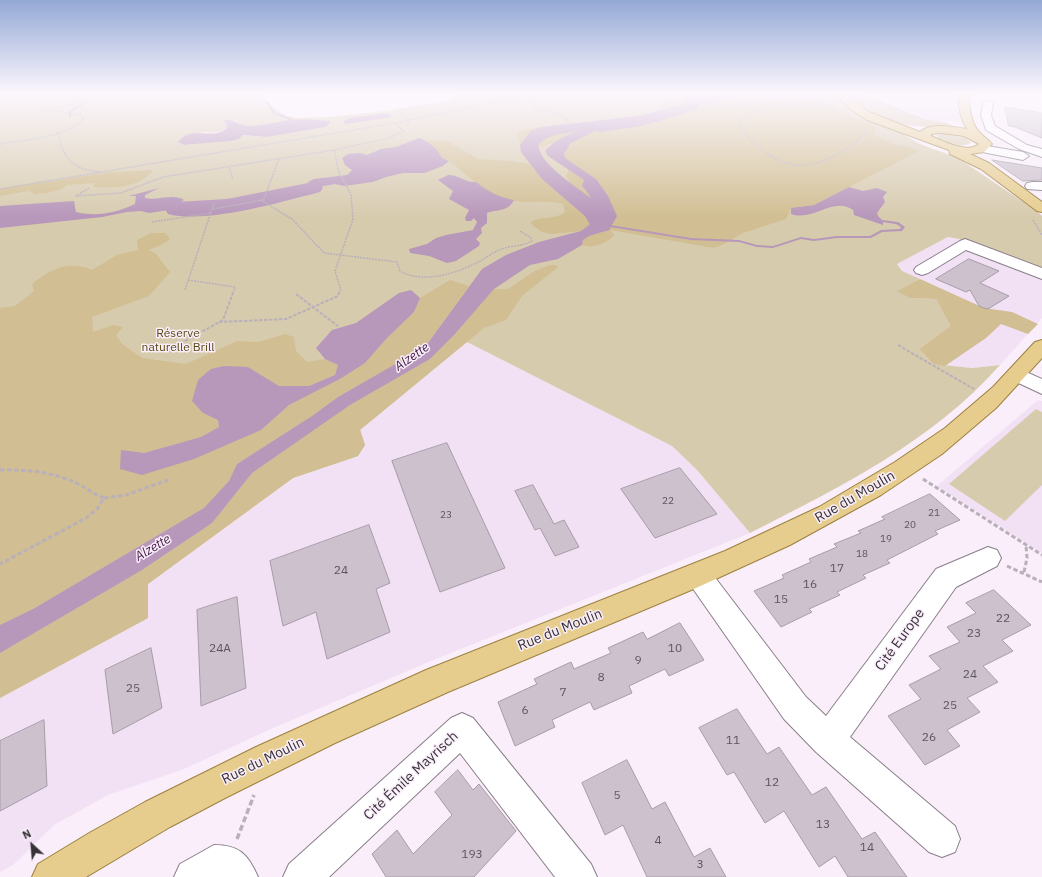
<!DOCTYPE html>
<html>
<head>
<meta charset="utf-8">
<style>
	body { margin:0 }
	#map { position:relative; width:1042px; height:877px; overflow:hidden; background:#f9eefa; font-family:"IBM Plex Sans",sans-serif }
	canvas { display:block }
	.north { position:absolute; left:12px; top:825px; width:40px; height:40px; -webkit-text-stroke:3px #f9eefa; paint-order:stroke; rotate:334deg; font-size:11px; font-weight:700; line-height:16px; text-align:center; color:#363237 }
	.north::after { content:''; display:block; margin:auto; width:14px; height:18px; background:#363237; clip-path:polygon(50% 0,100% 100%,50% 72%,0 100%) }
</style>
</head>
<body>
<div id="map">
<canvas width="1042" height="877"></canvas>
<div class="north">N</div>
</div>
<script>
const g = document.querySelector('canvas').getContext('2d');
g.lineJoin = 'round';
function fillPath(path, color) { g.fillStyle = color; g.fill(path, 'evenodd'); }
function trace(path, color, width, dash) { g.strokeStyle = color; g.lineWidth = width; g.lineCap = dash ? 'butt' : 'round'; g.setLineDash(dash || []); g.stroke(path); }
function write(font, color, halo, rows, align = 'center') {
  g.font = font + ' "IBM Plex Sans",sans-serif'; g.lineWidth = 3; g.setLineDash([]); g.textBaseline = 'middle'; g.strokeStyle = halo; g.fillStyle = color; for (const [text, x, y, turn = 0] of rows) {
    g.save(); g.translate(x, y); g.rotate((+turn || 0) * Math.PI / 180); g.textAlign = isNaN(turn) ? turn : align; if (halo) g.strokeText(text, 0, 0); g.fillText(text, 0, 0); g.restore();
  }
}
const built = new Path2D(`
	M861,94H964L963,102L967,122L930,121Z
	M948,237L959,239L1042,272V318L1000,365L972,368L933,364L902,271L897,264Z
	M467,342L672,446L697,470L750,533L431,661L273,728L184,769L108,795L54,825L13,865L0,872V698L148,618V584L293,478L358,456L360,430Z
	M1038,400L1042,401V553L937,486Z`);
const green = new Path2D(`
	M0,94H256L284,115L296,118L332,117L391,110L452,100L457,94H801L817,99L825,94H836L846,105L861,116L894,129L920,144L958,158L1038,212L1042,216V272L959,239L948,237L897,264L902,271L920,279L898,291L909,298L936,299L952,326L919,349L933,364L972,368L1000,365C932,442 840,487 750,533L697,470L672,446L467,342L360,430L365,445L358,456L293,478L148,584V618L0,698ZM294,120L329,121L266,137L243,135L239,139L184,145C188,142 194,134 199,133C209,131 218,135 227,128L226,123L223,122L236,121C248,132 279,123 294,120Z
	M850,94C872,94 898,111 920,118C929,121 948,121 951,125C924,130 892,125 869,110C862,106 856,99 850,94Z
	M945,134L966,138L971,143C961,148 946,145 937,138L938,135Z
	M1036,409L1042,412V485L1005,521L949,484Z`);
const forest = new Path2D(`
	M682,94H825L815,99L877,128L873,134L892,144L909,147L919,151L814,205L791,208L786,219L743,233L724,244L714,248L610,230L614,235C607,244 592,249 582,245L583,240L589,236L609,230L596,179L564,158V154C566,151 568,147 571,144C586,126 640,122 662,122L624,121L558,140C545,148 533,150 520,144L517,133C538,123 548,128 569,129L579,122H594L653,113L676,95Z
	M425,140L449,142L478,159L511,161L537,165L547,178L567,189L571,184L566,176L569,170L584,180L582,186C593,198 595,206 593,222L581,231L552,234L542,232L530,223C539,215 554,221 565,212L563,204C544,199 523,205 505,199C483,192 465,173 447,159L442,158Z
	M153,170C140,188 113,188 93,187L95,183L67,185L62,189L47,193L35,194L29,191L0,196V189L111,172Z
	M151,233H165L170,239L161,245L149,250L156,254L170,272L149,296L92,317L93,332L113,325L123,327L116,335L122,344L142,358L186,364L237,341L259,342L285,334L294,337L296,351L307,362L325,359L338,365L335,375L309,386H279L248,367L203,413L218,420L219,427L201,437L144,453L121,451V469L261,430L289,405L340,379L365,363L387,338L414,312L420,298L450,280L469,286L425,347L338,397L312,416L237,464L229,481L204,508L33,609L0,625V308L15,306L34,291L32,284C50,269 69,260 92,270L117,255L138,250L137,240Z
	M549,265H556L558,267L522,296L506,320L484,328L360,430L365,445L358,456L293,478L148,584V618L0,698V653L142,570L212,523L252,473L350,405L430,359L454,335L494,289H508L533,272Z
	M920,279L984,308L1012,312L1038,324L1028,334L1001,324L986,338L945,366L933,364L919,349L951,326L936,299L909,298L897,291Z`);
const water = new Path2D(`
	M388,113L392,117L346,124L343,122L349,118Z
	M649,119L665,122H641L595,131L571,143L564,154L565,158L596,179L608,196L617,216L609,230L589,236L583,240L582,245L558,259L530,265L494,289L454,335L430,359L350,405L252,473L212,523L142,570L0,653V625L33,609L204,508L229,481L237,464L312,416L338,397L425,347L482,269L506,255L539,242L581,231L593,222C596,206 593,198 582,186L584,180L548,156L545,151C567,126 617,122 649,119Z
	M225,120C235,119 240,126 251,126C266,126 280,120 295,120C306,119 318,120 330,121L329,124L325,127L266,137L243,135L239,139L230,141L184,145L178,142C192,124 212,141 227,128L226,123L223,122Z
	M419,138C428,141 438,149 442,158L449,161L443,166L424,173H403L386,177L373,182L344,186L335,184L313,188L308,182L314,179L347,175L352,170L345,165L342,158L348,154L360,153L367,155L381,149L396,147Z
	M448,175C459,175 466,183 476,182C487,191 500,198 514,200C508,212 498,209 487,213V223L481,228L482,233L476,239L480,243L479,246L456,261L447,263L429,256L410,253L409,249L427,244L436,238L446,235L473,230L477,222L474,218L471,221H466L465,218L469,210L449,199L453,191L438,180Z
	M849,187L863,191L877,188L887,192L883,197L885,202L877,213L878,216L883,221V225L854,215L853,210C833,196 813,222 791,214V208L814,205Z
	M159,188L145,195V198C157,201 173,193 184,200L177,204L176,209L149,213L141,211L127,212L102,217L0,228V206L74,201L76,212C97,217 116,213 135,204L136,196H129Z
	M411,290L420,298L414,312L387,338L365,363L340,379L289,405L261,430L194,459L142,475L120,469L121,450L144,453L201,437L219,427L218,420L203,413L192,401L198,380L211,369L224,366L248,367L279,386H309L335,375L338,365L325,359L316,348L332,330L356,323L399,293Z`);
const stream = new Path2D(`
	M79,94H82L90,100L71,113V117H69V112L87,100Z
	M255,94H257L269,102L275,112L295,120L293,121L273,114L267,104Z
	M882,220L898,222L905,227L902,231L882,232L871,238H837L814,241L801,239L773,248L757,247L739,242L691,240L604,226L602,225L604,224L691,238L739,240L757,245L773,246L801,237L814,239L837,236H870L881,230L900,229L901,227L896,224L882,222Z`);
const river = new Path2D(`
	M703,94H740L737,97L700,105L697,110L641,126L601,132L597,131C579,133 550,130 538,145C542,170 587,191 603,209C607,213 610,220 612,225L609,230L601,232L593,230L585,216L542,179L521,152L520,145L531,131L542,127L638,116L684,104L686,99Z
	M313,182L320,184L323,188L320,192C280,202 208,224 168,214L165,209L168,204L176,202L227,199Z`);
const building = new Path2D(`
	M1005,107L1042,113V138L1015,127L1009,126Z
	M992,160L1042,168V180L1023,181Z
	M969,259L999,271L980,283L1009,296L988,309L984,308L979,306L970,290L966,292L936,279Z
	M447,443L505,568L440,592L392,461Z
	M680,468L717,514L655,538L621,489Z
	M533,485L554,524L564,520L579,547L555,556L540,528L535,530L515,491Z
	M930,494L960,520L935,531L938,534L887,560L890,563L863,575L866,578L837,592L840,595L809,609L812,612L781,627L754,591L784,578L782,575L811,562L809,559L837,547L834,544L861,533L858,531L885,519L882,517Z
	M369,525L390,583L376,589L390,632L327,659L316,612L283,626L270,561Z
	M994,590L1031,625L1002,640L1013,651L983,666L998,682L967,698L980,712L947,730L960,746L925,765L888,716L921,699L909,685L941,669L929,656L960,642L947,627L976,613L966,603Z
	M237,597L246,688L201,706L197,610Z
	M680,623L704,660L669,676L665,669L629,686L632,693L594,710L590,702L552,720L555,727L515,746L498,702L537,684L534,679L571,662L574,669L611,653L608,648L643,632L647,639Z
	M151,648L162,708L113,734L105,670Z
	M737,709L767,754L779,747L812,795L826,787L862,839L875,832L907,877H848L835,856L819,867L784,811L765,823L734,772L727,775L699,728Z
	M44,720L47,786L0,811V741Z
	M627,760L652,809L665,802L694,857L710,848L726,877H647L623,825L605,835L582,783Z
	M458,770L473,790L479,784L516,831L474,877H386L372,854L397,830L413,854L452,815L435,792Z`);
const pathFar3 = new Path2D(`
	M784,94L773,98L740,121C742,134 752,142 762,150C794,175 822,166 854,144C859,140 862,135 867,131
	M801,94L834,108
	M529,95L535,104V108C547,112 562,111 569,123L565,127
	M868,97L923,119
	M396,110L409,121L407,126
	M68,113L75,105
	M58,132C63,159 72,169 100,172
	M0,144C27,139 64,139 84,118L81,115L43,109L83,103V101L71,94
	M334,150L339,173L351,194L353,219L335,271L341,291
	M769,156L775,155
	M279,159L263,201L293,220L324,253L397,262L400,271C420,283 452,275 472,265C482,261 490,254 499,250C510,245 522,247 532,241L531,238L520,231
	M229,167L233,179
	M89,188L76,196L121,193L163,177L334,150L390,138L404,131L395,124
	M0,189L395,123L535,94
	M213,209L263,200
	M1033,220L1042,235
	M152,222L211,213
	M188,280L235,287L234,291
	M185,290L214,203`);
const pathFar2 = new Path2D(`
	M296,294L339,327
	M219,322L286,319L338,296L340,290
	M898,345L974,389
	M176,346L223,320L234,290`);
const pathFar1 = new Path2D(`
	M0,470C25,469 51,472 74,482C84,486 93,494 104,498L97,509L86,518L0,564
	M923,479L1042,555
	M104,498L126,495L168,480
	M1007,566L1042,582
	M1024,572L1027,558L1026,545`);
const path = new Path2D(`
	M237,839L254,795`);
const minor = new Path2D(`
	M988,100L993,103L991,115L995,126L1027,145L1042,149V157L1019,149L986,130L981,115L983,103Z
	M981,145L1023,152L1029,156L1023,160L977,151L975,149Z
	M1032,182H1042V190L1027,189L1025,186L1027,183Z
	M965,239L1042,268V279L966,250L928,273L922,275L916,273L914,270L916,267L960,241Z
	M1017,368L1042,379V394L1010,379L1007,374L1010,369Z
	M988,547L997,550L1001,558L997,566L956,587L850,737L955,826L960,839L955,852L942,857L929,852L816,752L784,719L689,583L685,575L689,567L698,563L707,567L806,697L826,716L936,569Z
	M462,713L473,718L591,864L597,877H555L460,753L329,877H283L289,864L451,718Z
	M214,845C239,845 248,854 258,877H174L180,864Z`);
const major = new Path2D(`
	M836,94H846L869,112L920,132C930,122 954,127 967,129C960,118 958,107 959,94H969C969,107 970,123 980,133C984,137 988,139 992,144L984,152L970,154L989,163L1042,202V212L1037,211L981,169L950,154L949,150L867,120L850,109ZM942,133L964,136L979,144C968,154 943,141 931,136V134Z
	M1042,340V358L996,408L942,454L881,495L790,545L696,588L448,692L335,743L225,798L170,827L86,877H32L38,864L91,832L145,802L256,747L426,670L725,551L819,507L895,462L945,428L993,387L1035,342Z`);
const numberNames = [
	["22",668,501],
	["21",934,513],
	["23",446,515],
	["20",910,525],
	["19",886,539],
	["18",862,554]
];
const parkNames = [
	["Réserve",178,334],
	["naturelle Brill",178,348]
];
const nearNumbernames = [
	["17",837,569],
	["24",341,571],
	["16",810,585],
	["15",781,600],
	["22",1003,619],
	["23",974,634],
	["24A",220,649],
	["10",675,649],
	["9",638,661],
	["24",970,675],
	["8",601,678],
	["25",133,689],
	["7",563,693],
	["25",950,706],
	["6",525,711],
	["26",929,738],
	["11",733,741],
	["12",772,783],
	["5",617,796],
	["13",823,825],
	["4",658,841],
	["14",867,848],
	["193",472,855],
	["3",700,865]
];
const waterNames = [
	["Alzette",412,357,-35],
	["Alzette",153,548,-31]
];
const nearStreetnames = [
	["Rue du Moulin",855,497,-30],
	["Rue du Moulin",560,630,-22],
	["Cité Europe",900,640,-54],
	["Rue du Moulin",263,761,-26],
	["Cité Émile Mayrisch",411,776,-43]
];
fillPath(built, '#f2e1f4');
fillPath(green, '#d7cbae');
fillPath(forest, '#d1be92');
fillPath(water, '#b797ba');
fillPath(stream, '#b797ba');
fillPath(river, '#b797ba');
fillPath(building, '#ccc1cd');
trace(building, '#a79ca8', 1);
trace(minor, '#897e8a', 2);
trace(major, '#9d813e', 2);
trace(pathFar3, '#b9b0ba', 1.5, [2, 1]);
trace(pathFar2, '#b9b0ba', 2, [3.5, 1.5]);
trace(pathFar1, '#b9b0ba', 3, [4.5, 2.5]);
trace(path, '#b9b0ba', 3.5, [6, 3]);
fillPath(minor, '#fff');
fillPath(major, '#e6cd8e');
const sky = g.createLinearGradient(0, 0, 0, 217);
sky.addColorStop(0, '#94a8d6');
sky.addColorStop(0.43, '#fcf7fd');
sky.addColorStop(1, '#fcf7fd00');
g.fillStyle = sky;
g.fillRect(0, 0, 1042, 217);
write('10px', '#5c565c', null, numberNames);
write('12px', '#5b4812', '#f9eefa', parkNames);
write('12px', '#5c565c', null, nearNumbernames);
write('italic 13px', '#421947', '#f9eefa', waterNames);
write('14px', '#363237', '#f9eefa', nearStreetnames);
</script>
</body>
</html>
